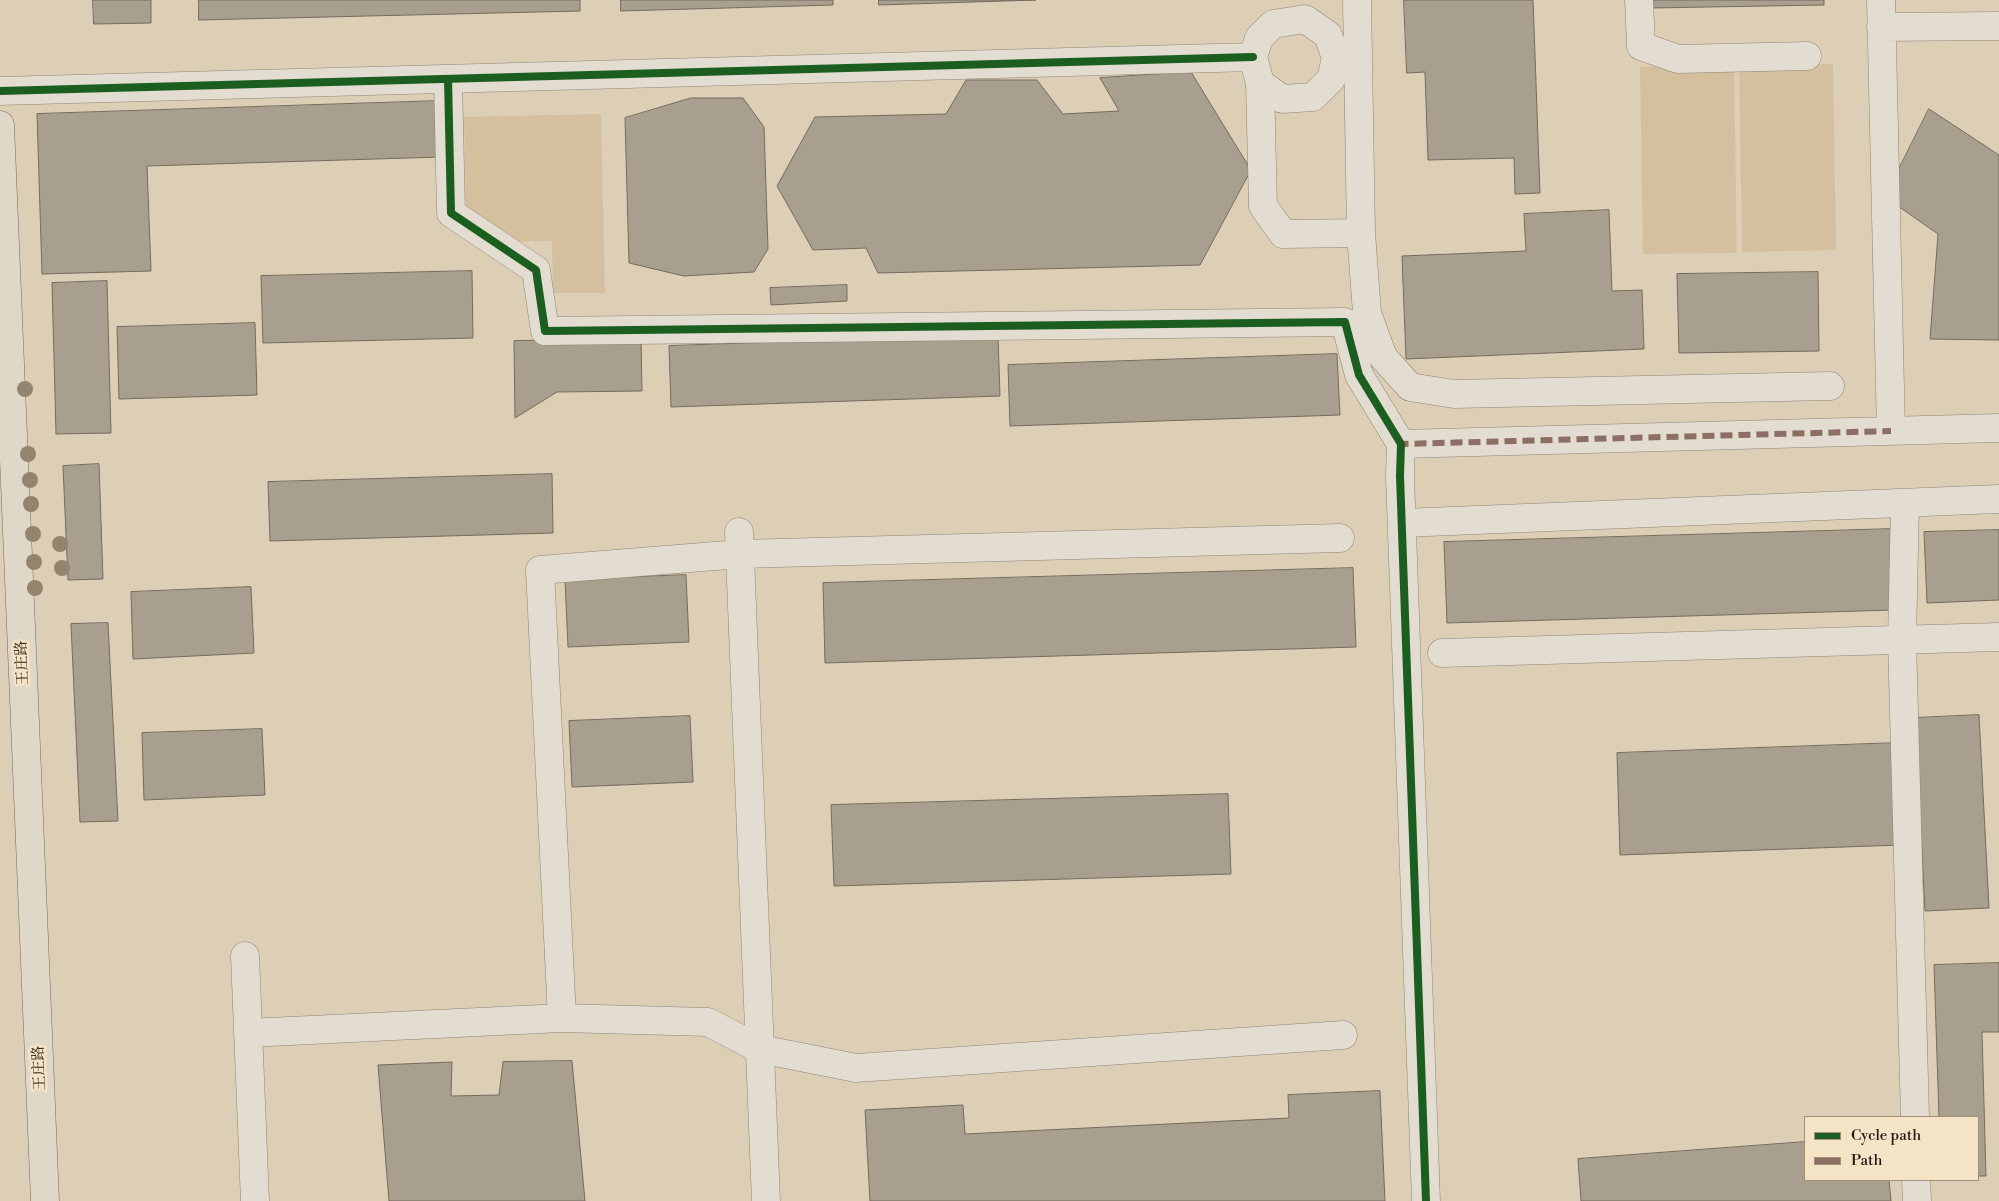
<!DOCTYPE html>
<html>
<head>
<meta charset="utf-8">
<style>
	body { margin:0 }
	#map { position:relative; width:1999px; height:1201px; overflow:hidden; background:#ddcfb6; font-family:"Libre Bodoni",serif }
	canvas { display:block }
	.legend { position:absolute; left:1804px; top:1116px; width:175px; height:65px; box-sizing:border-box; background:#f4e3c4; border:1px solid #a1917c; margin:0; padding:6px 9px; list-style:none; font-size:15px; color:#241711 }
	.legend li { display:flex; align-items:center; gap:10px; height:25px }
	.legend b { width:25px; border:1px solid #a1917c }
</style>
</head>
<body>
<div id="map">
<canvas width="1999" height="1201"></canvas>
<ul class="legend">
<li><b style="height:6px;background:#1b5e20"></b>Cycle path</li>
<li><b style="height:6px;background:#8d6e63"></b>Path</li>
</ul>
</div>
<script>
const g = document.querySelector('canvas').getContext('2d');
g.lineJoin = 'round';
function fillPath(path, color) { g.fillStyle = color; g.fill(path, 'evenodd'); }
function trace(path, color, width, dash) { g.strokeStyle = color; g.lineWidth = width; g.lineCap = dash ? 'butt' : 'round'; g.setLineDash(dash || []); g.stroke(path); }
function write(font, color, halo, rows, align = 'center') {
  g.font = font + ' "Libre Bodoni","Noto Serif SC",serif'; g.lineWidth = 5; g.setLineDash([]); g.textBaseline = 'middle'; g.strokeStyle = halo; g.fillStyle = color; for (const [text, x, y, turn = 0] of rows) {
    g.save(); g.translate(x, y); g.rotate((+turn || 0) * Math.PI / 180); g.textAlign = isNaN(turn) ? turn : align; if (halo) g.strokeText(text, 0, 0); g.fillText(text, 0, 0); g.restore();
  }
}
const green = new Path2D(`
	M1833,64L1836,250L1742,252L1739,65Z
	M1734,65L1737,253L1643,254L1640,67Z
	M601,114L605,293H553L552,241L495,242L466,214L464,117Z`);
const building = new Path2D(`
	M93,0H151V23L94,24Z
	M199,0H580V11L199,20Z
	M621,0H833V5L621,11Z
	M879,0H1036L879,5Z
	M1404,0H1533L1540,193L1515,194L1514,158L1428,160L1425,72L1407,73Z
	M1651,0H1824V5L1651,8Z
	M1191,72L1251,170L1200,265L878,273L866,248L813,250L777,186L815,117L946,114L966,80H1037L1063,114L1119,111L1100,78Z
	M691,98H743L764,127L768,249L754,272L684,276L629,263L625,118Z
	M439,101L441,157L147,166L151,271L42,274L37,114Z
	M1929,109L1999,155V340L1930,339L1938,234L1885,197Z
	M1609,210L1612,291L1642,290L1644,349L1406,359L1402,256L1526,251L1524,214Z
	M472,271L473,338L263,343L261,276Z
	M1818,272L1819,351L1679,353L1677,274Z
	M107,281L111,433L56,434L52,283Z
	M847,285V301L771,305L770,288Z
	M255,323L257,395L119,399L117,327Z
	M998,335L1000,396L671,407L669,346Z
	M641,339L642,391L557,392L515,418L514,341Z
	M1337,354L1340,415L1010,426L1008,365Z
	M99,464L103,579L68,580L63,466Z
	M552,474L553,533L270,541L268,482Z
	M1892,529L1894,610L1447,623L1444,542Z
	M1999,530V600L1927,603L1924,532Z
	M1353,568L1356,647L825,663L823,583Z
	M686,575L689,642L568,647L565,580Z
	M251,587L254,653L133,659L131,592Z
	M108,623L118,821L80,822L71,624Z
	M1979,715L1989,908L1925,911L1915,718Z
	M690,716L693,782L572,787L569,721Z
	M262,729L265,795L144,800L142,733Z
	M1897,743L1900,845L1620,855L1617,753Z
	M1228,794L1231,874L834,886L831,805Z
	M1999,963V1032H1982L1986,1176H1978V1117H1939L1934,965Z
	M572,1061L585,1201H389L378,1065L452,1062L451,1096L499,1095L503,1062Z
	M1380,1091L1385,1201H870L865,1110L963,1105L965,1134L1289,1118L1288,1095Z
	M1805,1142V1180H1889L1891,1201H1581L1578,1159Z`);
const minor = new Path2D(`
	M1357,0L1358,58
	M1639,0L1641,46L1678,59L1807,56
	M1881,0L1891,431
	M1305,19L1328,35L1336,58L1331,79L1313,97L1282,99L1260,83L1253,57L1259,38L1273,24Z
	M1881,27L1999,26
	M1336,58H1358L1361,233L1367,313L1383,357L1410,387L1454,394L1830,386
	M448,79L451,213L536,270L545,331L1345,322L1359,375L1401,444L1400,476L1426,1201
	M1260,83L1263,206L1283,234L1361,233
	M0,91L1253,57
	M1401,444L1999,428
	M1905,503L1902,640L1915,1117
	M1402,523L1999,499
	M739,532L766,1201
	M1442,653L1999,637
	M245,956L255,1201
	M562,1018L540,570L740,554L1340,538
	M248,1033L562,1018L708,1022L760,1049L856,1068L1343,1035
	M1916,1180L1917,1201`);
const major = new Path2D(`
	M0,125L45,1201`);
const quiet = new Path2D(`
	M1399,440L1401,444L1891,431`);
const cycleway = new Path2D(`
	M448,79L451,213L536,270L545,331L1345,322L1359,375L1401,444L1400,476L1426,1201
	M0,91L1253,57`);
const trees = [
	[25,389],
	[28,454],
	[30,480],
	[31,504],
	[33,534],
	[60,544],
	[34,562],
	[62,568],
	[35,588]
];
const streetNames = [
	["王庄路",23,663,-92],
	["王庄路",40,1068,-92]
];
fillPath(green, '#d4c09f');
fillPath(building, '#a99f8e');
trace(building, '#746b5f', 1);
trace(minor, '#8d8475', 29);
trace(major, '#746b5f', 29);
trace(minor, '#e3dcd0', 28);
trace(major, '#dfd7c8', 28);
trace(quiet, '#8d6e63', 6, [12, 6]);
trace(cycleway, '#1b5e20', 8);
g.fillStyle = '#938470';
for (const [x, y] of trees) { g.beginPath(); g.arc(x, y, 8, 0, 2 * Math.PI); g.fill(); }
write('15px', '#241711', '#f4e3c4', streetNames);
</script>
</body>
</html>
